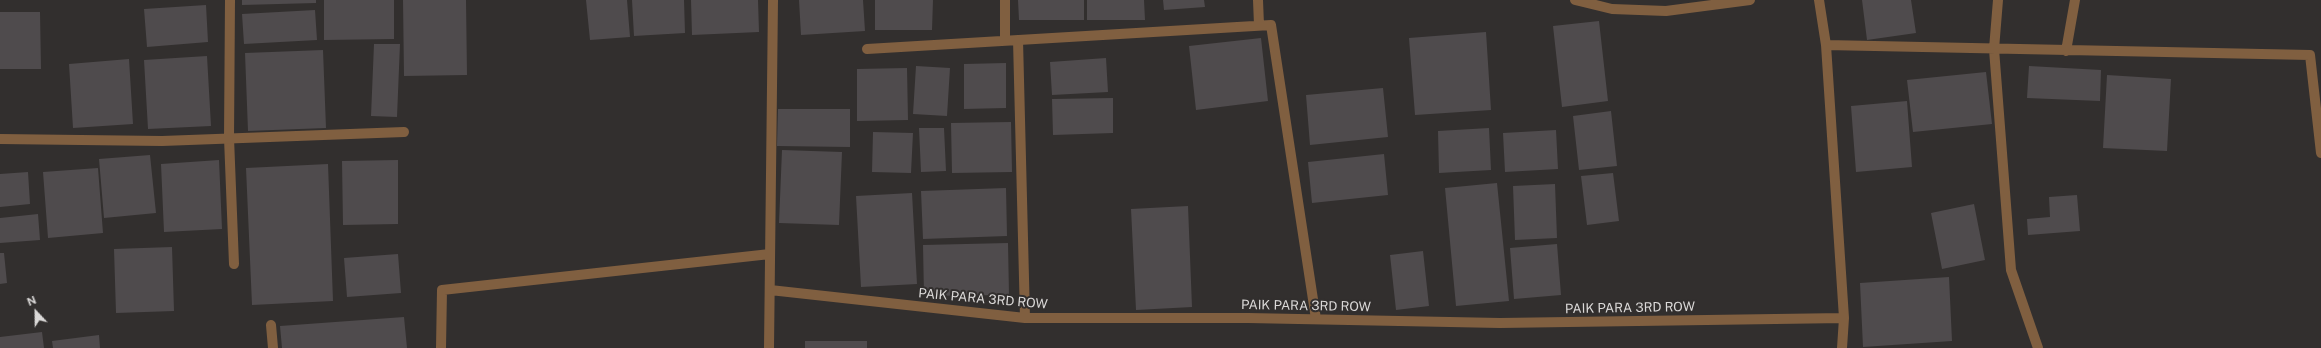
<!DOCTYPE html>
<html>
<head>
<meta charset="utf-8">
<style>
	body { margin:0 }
	#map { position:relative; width:2321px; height:348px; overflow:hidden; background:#322f2e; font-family:"Public Sans",sans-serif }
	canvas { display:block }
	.north { position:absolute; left:16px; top:292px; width:40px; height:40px; -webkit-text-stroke:3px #322f2e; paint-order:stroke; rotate:338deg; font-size:11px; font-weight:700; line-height:16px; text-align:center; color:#dbd9d8 }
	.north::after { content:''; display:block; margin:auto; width:14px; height:18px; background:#dbd9d8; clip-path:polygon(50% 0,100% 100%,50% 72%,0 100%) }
</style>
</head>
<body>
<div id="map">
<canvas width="2321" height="348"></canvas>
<div class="north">N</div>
</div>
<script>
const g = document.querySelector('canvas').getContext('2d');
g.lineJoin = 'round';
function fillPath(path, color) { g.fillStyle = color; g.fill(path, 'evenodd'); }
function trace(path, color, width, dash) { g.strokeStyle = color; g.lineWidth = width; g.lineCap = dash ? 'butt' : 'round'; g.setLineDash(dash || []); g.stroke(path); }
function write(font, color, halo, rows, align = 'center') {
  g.font = font + ' "Public Sans",sans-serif'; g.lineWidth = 4; g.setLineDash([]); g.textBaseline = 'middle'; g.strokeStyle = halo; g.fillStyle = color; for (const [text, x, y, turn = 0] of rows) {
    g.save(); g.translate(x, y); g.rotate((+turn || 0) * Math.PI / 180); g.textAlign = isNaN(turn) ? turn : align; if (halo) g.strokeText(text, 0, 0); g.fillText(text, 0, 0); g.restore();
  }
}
const building = new Path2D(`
	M242,0H316V3L242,5Z
	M324,0H394V39L324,40Z
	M403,0H466L467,75L404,76Z
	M586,0H627L630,37L590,40Z
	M632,0H684L685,33L634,36Z
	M691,0H758L759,32L692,35Z
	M799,0H863L865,31L801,35Z
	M875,0H933L932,30H875Z
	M1018,0H1084V20H1019Z
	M1087,0H1144L1145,20H1087Z
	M1163,0H1204L1205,7L1164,10Z
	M1862,0H1911L1916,33L1867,40Z
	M206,5L208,42L147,47L144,9Z
	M315,10L317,40L244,44L242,14Z
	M0,12H40L41,69H0Z
	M1599,21L1608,101L1562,107L1553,26Z
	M1486,32L1491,110L1415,115L1409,38Z
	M1261,38L1268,101L1196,110L1189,46Z
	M374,44H400L397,117L371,116Z
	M323,50L326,128L248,131L245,53Z
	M207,56L211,126L148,129L144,60Z
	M1106,58L1108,92L1052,95L1050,62Z
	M129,59L133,124L73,128L69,64Z
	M1006,63V108L964,109V64Z
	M916,66L950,68L947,116L913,114Z
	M2029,66L2101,70L2100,101L2027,98Z
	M907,68L908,120L857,121V69Z
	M1986,72L1992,124L1913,132L1907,80Z
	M2107,75L2171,79L2167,151L2103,148Z
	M1383,88L1388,137L1310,145L1306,95Z
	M1113,98V133L1053,135L1052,99Z
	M1907,101L1912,167L1856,172L1851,106Z
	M778,109H850V147L777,146Z
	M1611,111L1617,166L1579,170L1573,116Z
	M1011,122L1012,172L952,173L951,123Z
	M919,128H944L946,171L921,172Z
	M1489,128L1491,170L1439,173L1438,131Z
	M1556,130L1558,169L1505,172L1503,133Z
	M873,132L913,133L911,173L872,172Z
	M782,150L842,152L839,225L779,223Z
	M1384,154L1388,195L1312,203L1308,162Z
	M150,155L156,213L104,218L99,159Z
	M219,160L222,229L164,232L161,164Z
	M398,160V224L343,225L342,161Z
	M328,164L333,301L252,305L246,168Z
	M98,168L103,233L48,238L43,172Z
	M28,172L30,204L0,207V174Z
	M1613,173L1619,221L1587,225L1581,176Z
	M1497,183L1509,301L1456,306L1445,188Z
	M1555,184L1557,238L1515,240L1513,186Z
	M1006,188L1007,236L923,239L921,191Z
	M912,193L917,284L861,287L856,196Z
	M2077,195L2080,231L2028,235L2027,219L2050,217L2049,197Z
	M1974,204L1985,260L1942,269L1931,213Z
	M1188,206L1192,307L1136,310L1131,209Z
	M38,214L40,240L0,243V218Z
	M1008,243L1009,295L924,296L923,245Z
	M1557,244L1561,295L1514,299L1510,248Z
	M172,247L174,311L116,313L114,249Z
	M1423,251L1429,306L1396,310L1390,255Z
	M0,253H4L7,283L0,284Z
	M398,254L401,293L347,297L344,258Z
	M1949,277L1952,341L1863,347L1860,283Z
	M404,317L407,348H282L280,326Z
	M42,332L44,348H0V337Z
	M99,335L100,348H53L52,341Z
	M805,341H867V348H805Z`);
const lane = new Path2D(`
	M229,138L234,264`);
const street = new Path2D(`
	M1258,0L1259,25
	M1575,0L1612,9L1666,11L1750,0
	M1819,0L1826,45L1844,318L1842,348
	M1998,0L1994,49L2011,270L2038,348
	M1018,40L1025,318
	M1005,41V0
	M1826,45L2310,55L2321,153
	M867,49L1271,25L1316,319
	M2066,51L2075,0
	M229,138L230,0
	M0,139L162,141L404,132
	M770,290L1025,318H1248L1500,323L1844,318
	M271,325L273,348
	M441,348L442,290L770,254
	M769,348L773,0`);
const streetNames = [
	["PAIK PARA 3RD ROW",983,299,5],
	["PAIK PARA 3RD ROW",1306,306,1],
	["PAIK PARA 3RD ROW",1630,308,-1]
];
fillPath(building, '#4f4b4d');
trace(lane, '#805f40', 10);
trace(street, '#805f40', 10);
write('13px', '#dbd9d8', '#322f2e', streetNames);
</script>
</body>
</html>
